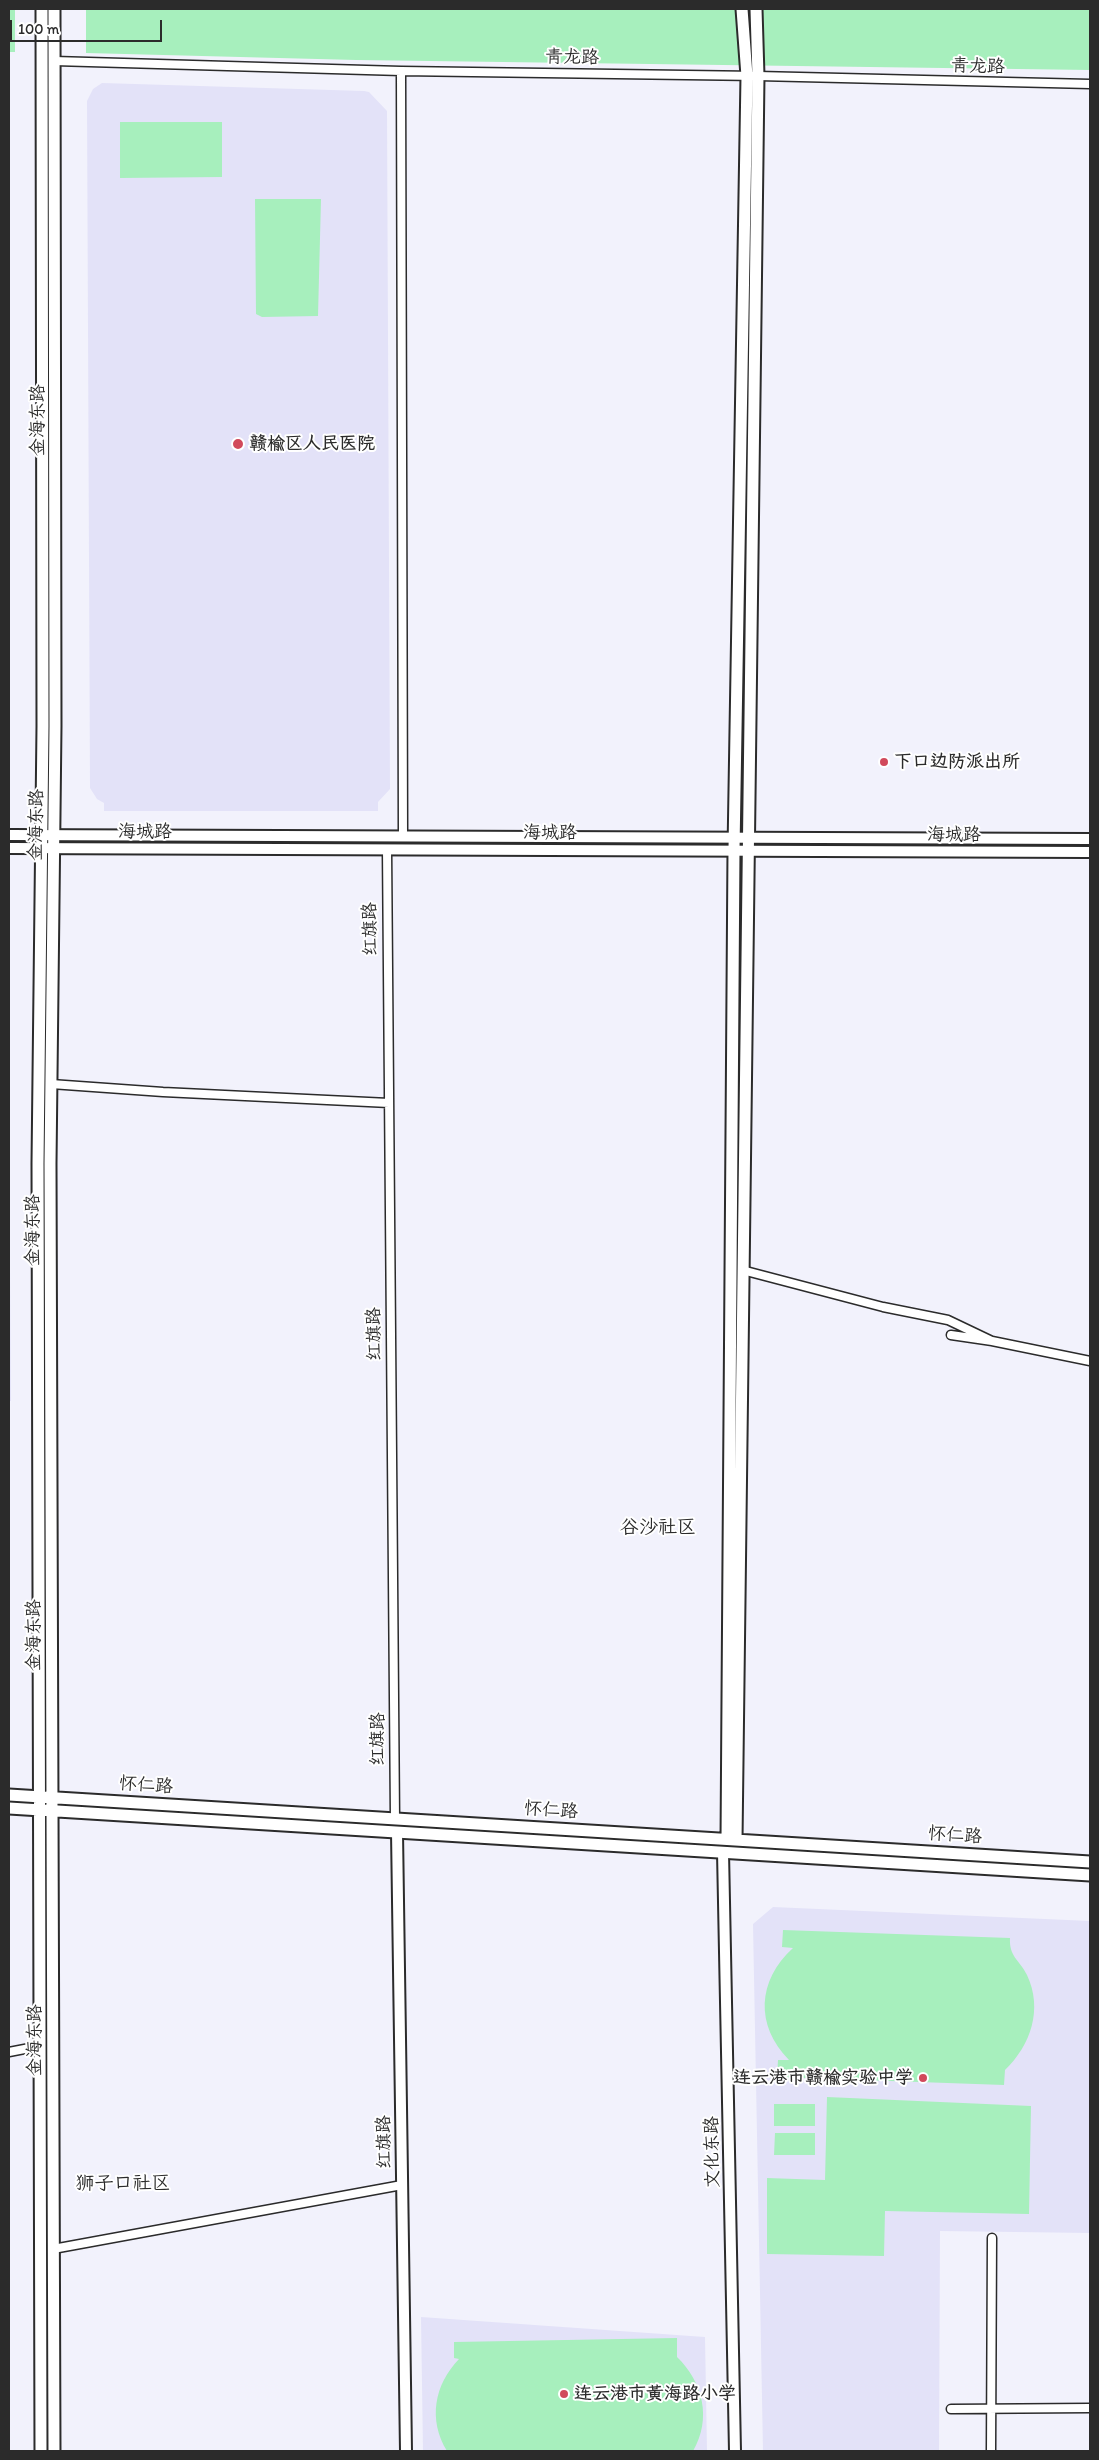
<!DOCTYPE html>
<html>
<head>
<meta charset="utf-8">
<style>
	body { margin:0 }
	#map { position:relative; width:1099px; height:2460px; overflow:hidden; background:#f2f2fc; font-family:Itim,sans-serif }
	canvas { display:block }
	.frame { position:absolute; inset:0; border:10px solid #2b2b2b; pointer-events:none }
	.scale { position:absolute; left:10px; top:20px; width:152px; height:22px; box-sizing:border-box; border:2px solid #2b2b2b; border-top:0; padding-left:6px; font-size:15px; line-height:18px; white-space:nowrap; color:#2b2b2b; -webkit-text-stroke:4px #fff; paint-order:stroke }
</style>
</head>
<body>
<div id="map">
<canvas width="1099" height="2460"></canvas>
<div class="frame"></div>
<div class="scale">100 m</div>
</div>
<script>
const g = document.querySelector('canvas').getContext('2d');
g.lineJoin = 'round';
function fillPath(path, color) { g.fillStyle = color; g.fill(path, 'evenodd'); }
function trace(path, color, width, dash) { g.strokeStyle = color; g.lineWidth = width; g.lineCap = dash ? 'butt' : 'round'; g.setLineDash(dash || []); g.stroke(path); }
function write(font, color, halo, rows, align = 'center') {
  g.font = font + ' Itim,"LXGW WenKai TC",sans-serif'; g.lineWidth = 4; g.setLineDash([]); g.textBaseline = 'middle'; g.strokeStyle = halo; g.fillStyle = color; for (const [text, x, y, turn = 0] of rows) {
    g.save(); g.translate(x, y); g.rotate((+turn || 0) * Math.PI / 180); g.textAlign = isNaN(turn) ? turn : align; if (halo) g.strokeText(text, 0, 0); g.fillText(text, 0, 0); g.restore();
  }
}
const built = new Path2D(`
	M102,83L364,91L369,92L387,111L390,789L378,802V811H104V803L97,799L90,788L87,101L93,89Z
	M9,1137L11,1401H9Z
	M773,1907L1090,1921V2233L940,2231L939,2451H763L753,1924Z
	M421,2317L705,2337L707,2451H423Z`);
const green = new Path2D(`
	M9,9H15V52H9Z
	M86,9H1090V70L356,60L86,53Z
	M120,122H222V177L120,178Z
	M255,199H321L318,316L262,317L256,314Z
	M783,1930L1010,1938C1009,1957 1019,1959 1027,1975C1043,2009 1031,2045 1005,2070L1004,2085L777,2077L778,2060H789C755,2025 757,1981 793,1948L782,1947Z
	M827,2097L1031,2106L1029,2214L885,2211L884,2256L767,2254V2178L825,2180Z
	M774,2104H815V2126H774Z
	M775,2133H815V2155H774Z
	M677,2338V2357C703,2382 712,2419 693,2451H447C428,2420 434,2385 459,2359L454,2358V2342Z`);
const minor = new Path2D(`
	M54,61L401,71L758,76L1090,84
	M401,71L403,836
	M387,849L395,1819
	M51,1084L163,1092L389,1103
	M742,1270L883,1307L948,1320L992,1341
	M951,1335L992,1341L1090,1361
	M9,2052L40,2046
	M53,2249L402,2185
	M951,2409L1090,2408
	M991,2451L992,2238`);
const tertiary = new Path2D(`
	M9,835L1090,839
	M9,848L1090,852
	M397,1832L406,2451
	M723,1852L735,2451`);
const secondary = new Path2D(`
	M9,1795L1090,1862
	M9,1808L1090,1875
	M727,1839L734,849L747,76L742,9
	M736,1840L758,76L756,9
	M41,2451L38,1163L43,726L42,9
	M54,2451L50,1163L55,726L54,9`);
const markers = [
	[238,444,6,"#d1495b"],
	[884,762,5,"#d1495b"],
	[923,2078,5,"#d1495b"],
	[564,2394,5,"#d1495b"]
];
const streetNames = [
	["青龙路",572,58,1],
	["青龙路",978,67,2],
	["金海东路",38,420,-90],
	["金海东路",37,825,-89],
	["海城路",145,832],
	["海城路",550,833],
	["海城路",954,835],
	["红旗路",371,929,-91],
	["金海东路",33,1230,-90],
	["红旗路",375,1334,-91],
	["金海东路",34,1635,-90],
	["红旗路",378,1739,-90],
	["怀仁路",146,1786,4],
	["怀仁路",551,1811,4],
	["怀仁路",955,1836,4],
	["金海东路",35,2040,-90],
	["红旗路",385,2142,-91],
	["文化东路",713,2152,-91]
];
const poiNames = [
	["赣榆区人民医院",249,444],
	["下口边防派出所",894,762],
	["连云港市赣榆实验中学",913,2078,"right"],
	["连云港市黄海路小学",574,2394]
];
const neighbourhoodNames = [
	["谷沙社区",658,1528],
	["狮子口社区",123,2184]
];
fillPath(built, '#e3e2f8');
fillPath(green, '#a7efbd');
trace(minor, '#2b2b2b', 11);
trace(tertiary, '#2b2b2b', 14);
trace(secondary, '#2b2b2b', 15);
trace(minor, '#fff', 8);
trace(tertiary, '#fff', 10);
trace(secondary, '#fff', 11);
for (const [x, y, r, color] of markers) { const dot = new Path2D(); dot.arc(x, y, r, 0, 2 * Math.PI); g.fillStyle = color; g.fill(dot); trace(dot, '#fff', 2); }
write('18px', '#2b2b2b', '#fff', streetNames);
write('bold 18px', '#2b2b2b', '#fff', poiNames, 'left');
write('19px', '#2b2b2b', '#fff', neighbourhoodNames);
</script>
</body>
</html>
